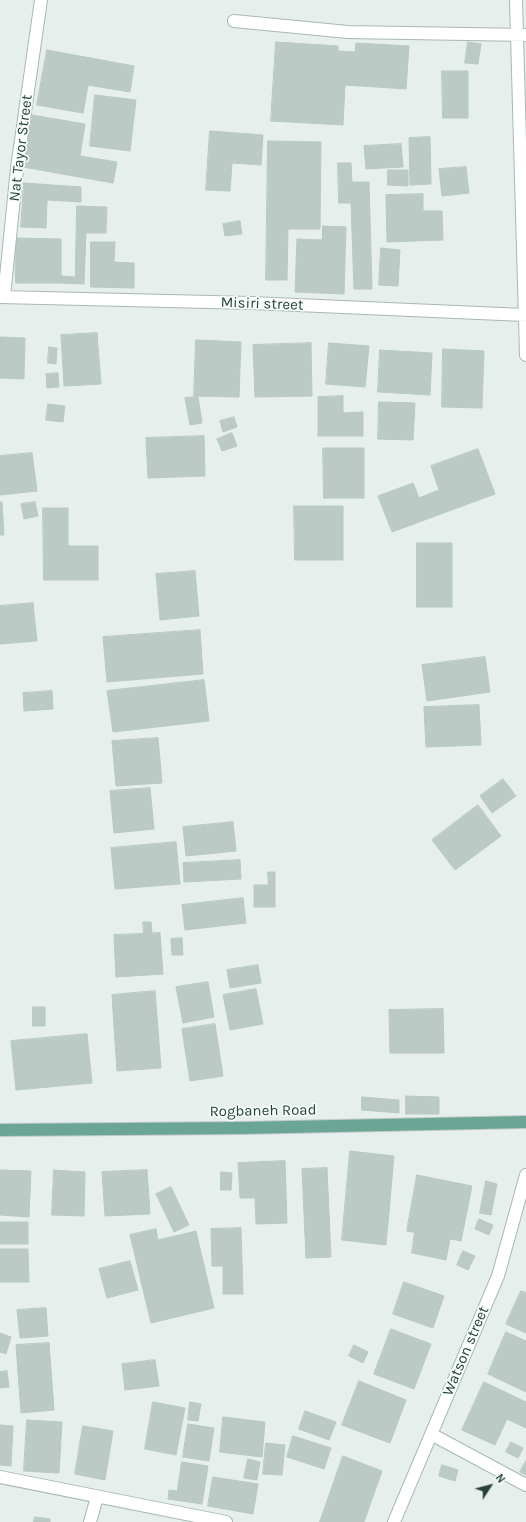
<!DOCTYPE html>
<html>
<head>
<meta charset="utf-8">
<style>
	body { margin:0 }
	#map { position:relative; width:526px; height:1522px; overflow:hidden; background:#e6efeb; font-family:Karla,sans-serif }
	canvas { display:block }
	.north { position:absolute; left:470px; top:1466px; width:40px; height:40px; -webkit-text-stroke:3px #f7fbf9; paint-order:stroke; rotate:54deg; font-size:11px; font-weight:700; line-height:16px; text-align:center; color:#24423a }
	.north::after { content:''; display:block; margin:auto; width:14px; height:18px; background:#24423a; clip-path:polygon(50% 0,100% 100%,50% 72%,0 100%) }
</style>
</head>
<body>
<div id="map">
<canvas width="526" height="1522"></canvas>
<div class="north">N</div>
</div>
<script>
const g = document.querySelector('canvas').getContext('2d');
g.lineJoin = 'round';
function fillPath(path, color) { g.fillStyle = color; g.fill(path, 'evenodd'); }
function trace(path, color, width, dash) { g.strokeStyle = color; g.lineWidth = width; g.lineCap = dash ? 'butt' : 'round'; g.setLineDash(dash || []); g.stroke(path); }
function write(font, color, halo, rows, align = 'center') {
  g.font = font + ' Karla,sans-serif'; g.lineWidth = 3.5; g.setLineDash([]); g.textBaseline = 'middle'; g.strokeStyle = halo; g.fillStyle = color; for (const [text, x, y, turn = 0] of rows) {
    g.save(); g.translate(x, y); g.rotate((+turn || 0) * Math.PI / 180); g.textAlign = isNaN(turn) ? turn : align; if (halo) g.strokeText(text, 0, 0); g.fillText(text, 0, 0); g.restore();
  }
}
const building = new Path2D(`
	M276,42L338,46V51L355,52L356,43L409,46L406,89L345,85L343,125L271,121Z
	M468,42L481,44L478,64L465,63Z
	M47,50L134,66L130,92L88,85L83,113L37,105Z
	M442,71H468V118H443Z
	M95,95L136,100L130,151L90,146Z
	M32,115L85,124L80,156L117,162L113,183L23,167Z
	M210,131L263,135L261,165L232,163L230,191L206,190Z
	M430,137L431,184L410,185L409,138Z
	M268,141L321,142L320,229H288L287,280H266Z
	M401,144L403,167L366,169L364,146Z
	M338,163H351L352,182H369L372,289H354L351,203H339Z
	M466,167L469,193L442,196L439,169Z
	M388,170H408V186L388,185Z
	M24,183L81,187V202L47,200L46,228L21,227Z
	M423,194V211H442L443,240L387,242L386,195Z
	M77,206L107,207L106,233H86L84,284L61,283V276L75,277Z
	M240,221L242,234L225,236L223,224Z
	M323,226L346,227L344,294L295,292L297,239L322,240Z
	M15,238L61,239V283H16Z
	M91,242H115L114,262L134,263V288L91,287Z
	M381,248L400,250L398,286L379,285Z
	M97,333L101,384L64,386L61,335Z
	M0,337L25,338L24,379L0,378Z
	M196,340L241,342L239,397L194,396Z
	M311,343L312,396L255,397L253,345Z
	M329,343L369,346L365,387L326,384Z
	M49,347L57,348L56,364L48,363Z
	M443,349L484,351L482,408L442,407Z
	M380,350L432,353L430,395L378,392Z
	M58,373L59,387L47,388L46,374Z
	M343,396V413L363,412V436H318V397Z
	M198,397L202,423L190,425L185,398Z
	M379,402L415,403L413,440L378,439Z
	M48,404L65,406L63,422L46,420Z
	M234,417L237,427L223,432L220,421Z
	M232,433L237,446L222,451L217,439Z
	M204,436L205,476L148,478L146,438Z
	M323,448H364V498H324Z
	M478,449L495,494L392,532L378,496L413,483L419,498L439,490L431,466Z
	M32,453L37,491L0,495V456Z
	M2,502L4,535H0V503Z
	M35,502L38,516L24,519L21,504Z
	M294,506H343V560H295Z
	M43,508H68V546H98V580H44Z
	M417,543H452V607H417Z
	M195,571L199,616L160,620L156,574Z
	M33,603L37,641L0,644V606Z
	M200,630L203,674L107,682L103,637Z
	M485,657L490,692L427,701L422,665Z
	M204,680L209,721L113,732L107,691Z
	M52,691L53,709L24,711L23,693Z
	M479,705L481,745L426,747L424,707Z
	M158,738L162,783L116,786L112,741Z
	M503,779L516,796L492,813L480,796Z
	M150,788L154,829L114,833L110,791Z
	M478,805L501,836L455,870L432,840Z
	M233,822L236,851L186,856L183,827Z
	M176,842L180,884L115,889L111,848Z
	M240,860L241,879L184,882L183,863Z
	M268,872H275V907H254V885H268Z
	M243,898L246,923L185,930L182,905Z
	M143,922H151L152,934H144Z
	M160,933L163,974L116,977L114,935Z
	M182,938L183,955H172L171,939Z
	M258,965L261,983L230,988L227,970Z
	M208,982L214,1017L183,1023L176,987Z
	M256,989L263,1024L230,1030L223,995Z
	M155,991L161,1068L117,1071L112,995Z
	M33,1007H45V1026H33Z
	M443,1009L444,1053H390L389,1010Z
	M215,1024L223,1076L190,1081L182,1029Z
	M87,1034L92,1083L16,1090L11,1041Z
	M406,1096L439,1097V1114H406Z
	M362,1097L399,1100V1113L362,1110Z
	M350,1151L394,1156L386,1245L342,1240Z
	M285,1161L287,1223L256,1224L255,1198H240L238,1163Z
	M327,1168L331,1257L306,1258L302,1169Z
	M0,1170L31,1171L29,1217L0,1215Z
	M54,1170L85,1172L84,1216L52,1215Z
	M147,1170L150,1214L105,1216L102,1172Z
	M221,1172L232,1173L231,1190H221Z
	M417,1175L472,1186L461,1241L407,1231Z
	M486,1181L497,1184L491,1215L480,1213Z
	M171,1187L189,1225L174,1232L156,1194Z
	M479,1219L493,1225L489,1235L475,1229Z
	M0,1222H28V1244H0Z
	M241,1228L243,1294H223V1266H212L211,1229Z
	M156,1229L158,1240L196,1231L214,1308L151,1323L130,1235Z
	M415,1232L450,1239L446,1260L412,1253Z
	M0,1249H28L29,1282H0Z
	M463,1251L475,1256L468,1270L457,1265Z
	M130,1261L138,1290L107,1298L99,1269Z
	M404,1282L444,1296L433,1328L393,1314Z
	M521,1291L526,1293V1333L506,1324Z
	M46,1308L48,1336L20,1338L17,1310Z
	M391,1329L431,1344L414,1389L374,1374Z
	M506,1332L526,1341V1392L488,1374Z
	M0,1333L11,1337L6,1354L0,1352Z
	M49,1343L54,1410L21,1413L16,1345Z
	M354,1345L368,1352L363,1363L349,1356Z
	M155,1360L159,1386L125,1390L122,1364Z
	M7,1371L9,1387L0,1388V1372Z
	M359,1381L406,1400L390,1443L342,1425Z
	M484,1382L526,1402V1428L507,1419L495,1445L462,1430Z
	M153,1402L185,1408L176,1455L145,1449Z
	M190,1402L201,1404L198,1421L188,1420Z
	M305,1411L336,1422L329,1440L299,1429Z
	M223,1417L265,1422L262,1457L220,1452Z
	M27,1420L62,1422L59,1473L24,1471Z
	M188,1424L214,1428L209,1461L183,1457Z
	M0,1425L13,1426L11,1466L0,1465Z
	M83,1426L113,1431L105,1480L75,1474Z
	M293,1436L331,1448L324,1469L287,1457Z
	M511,1442L523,1448L518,1458L506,1452Z
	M266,1443L285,1445L282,1475L263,1474Z
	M343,1456L382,1471L364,1522H320Z
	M248,1459L260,1462L257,1480L244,1478Z
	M526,1461V1475L520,1472Z
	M182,1462L208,1466L202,1504L168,1499L169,1490L177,1491Z
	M442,1465L458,1470L455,1481L439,1476Z
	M213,1477L258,1484L253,1514L208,1506Z
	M35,1517L50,1519V1522H34Z`);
const street = new Path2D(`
	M516,0L526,355
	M234,21L348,32L526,35
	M0,297L252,303L524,315
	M4,297L17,168L41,0
	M431,1434L526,1485
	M0,1477L226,1522
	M90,1522L97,1497
	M394,1522L498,1276L526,1175`);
const primary = new Path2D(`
	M0,1130L241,1128L526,1122`);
const streetNames = [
	["Nat Tayor Street",21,148,-83],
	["Misiri street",262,304,2],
	["Rogbaneh Road",263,1111,-1],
	["Watson street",466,1351,-67]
];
fillPath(building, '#bbcac4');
trace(building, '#b8c9c2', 1);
trace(street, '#a8b8b2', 14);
trace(primary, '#c2cac8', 14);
trace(street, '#fff', 12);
trace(primary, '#6aa596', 12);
write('15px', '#24423a', '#f7fbf9', streetNames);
</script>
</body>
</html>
